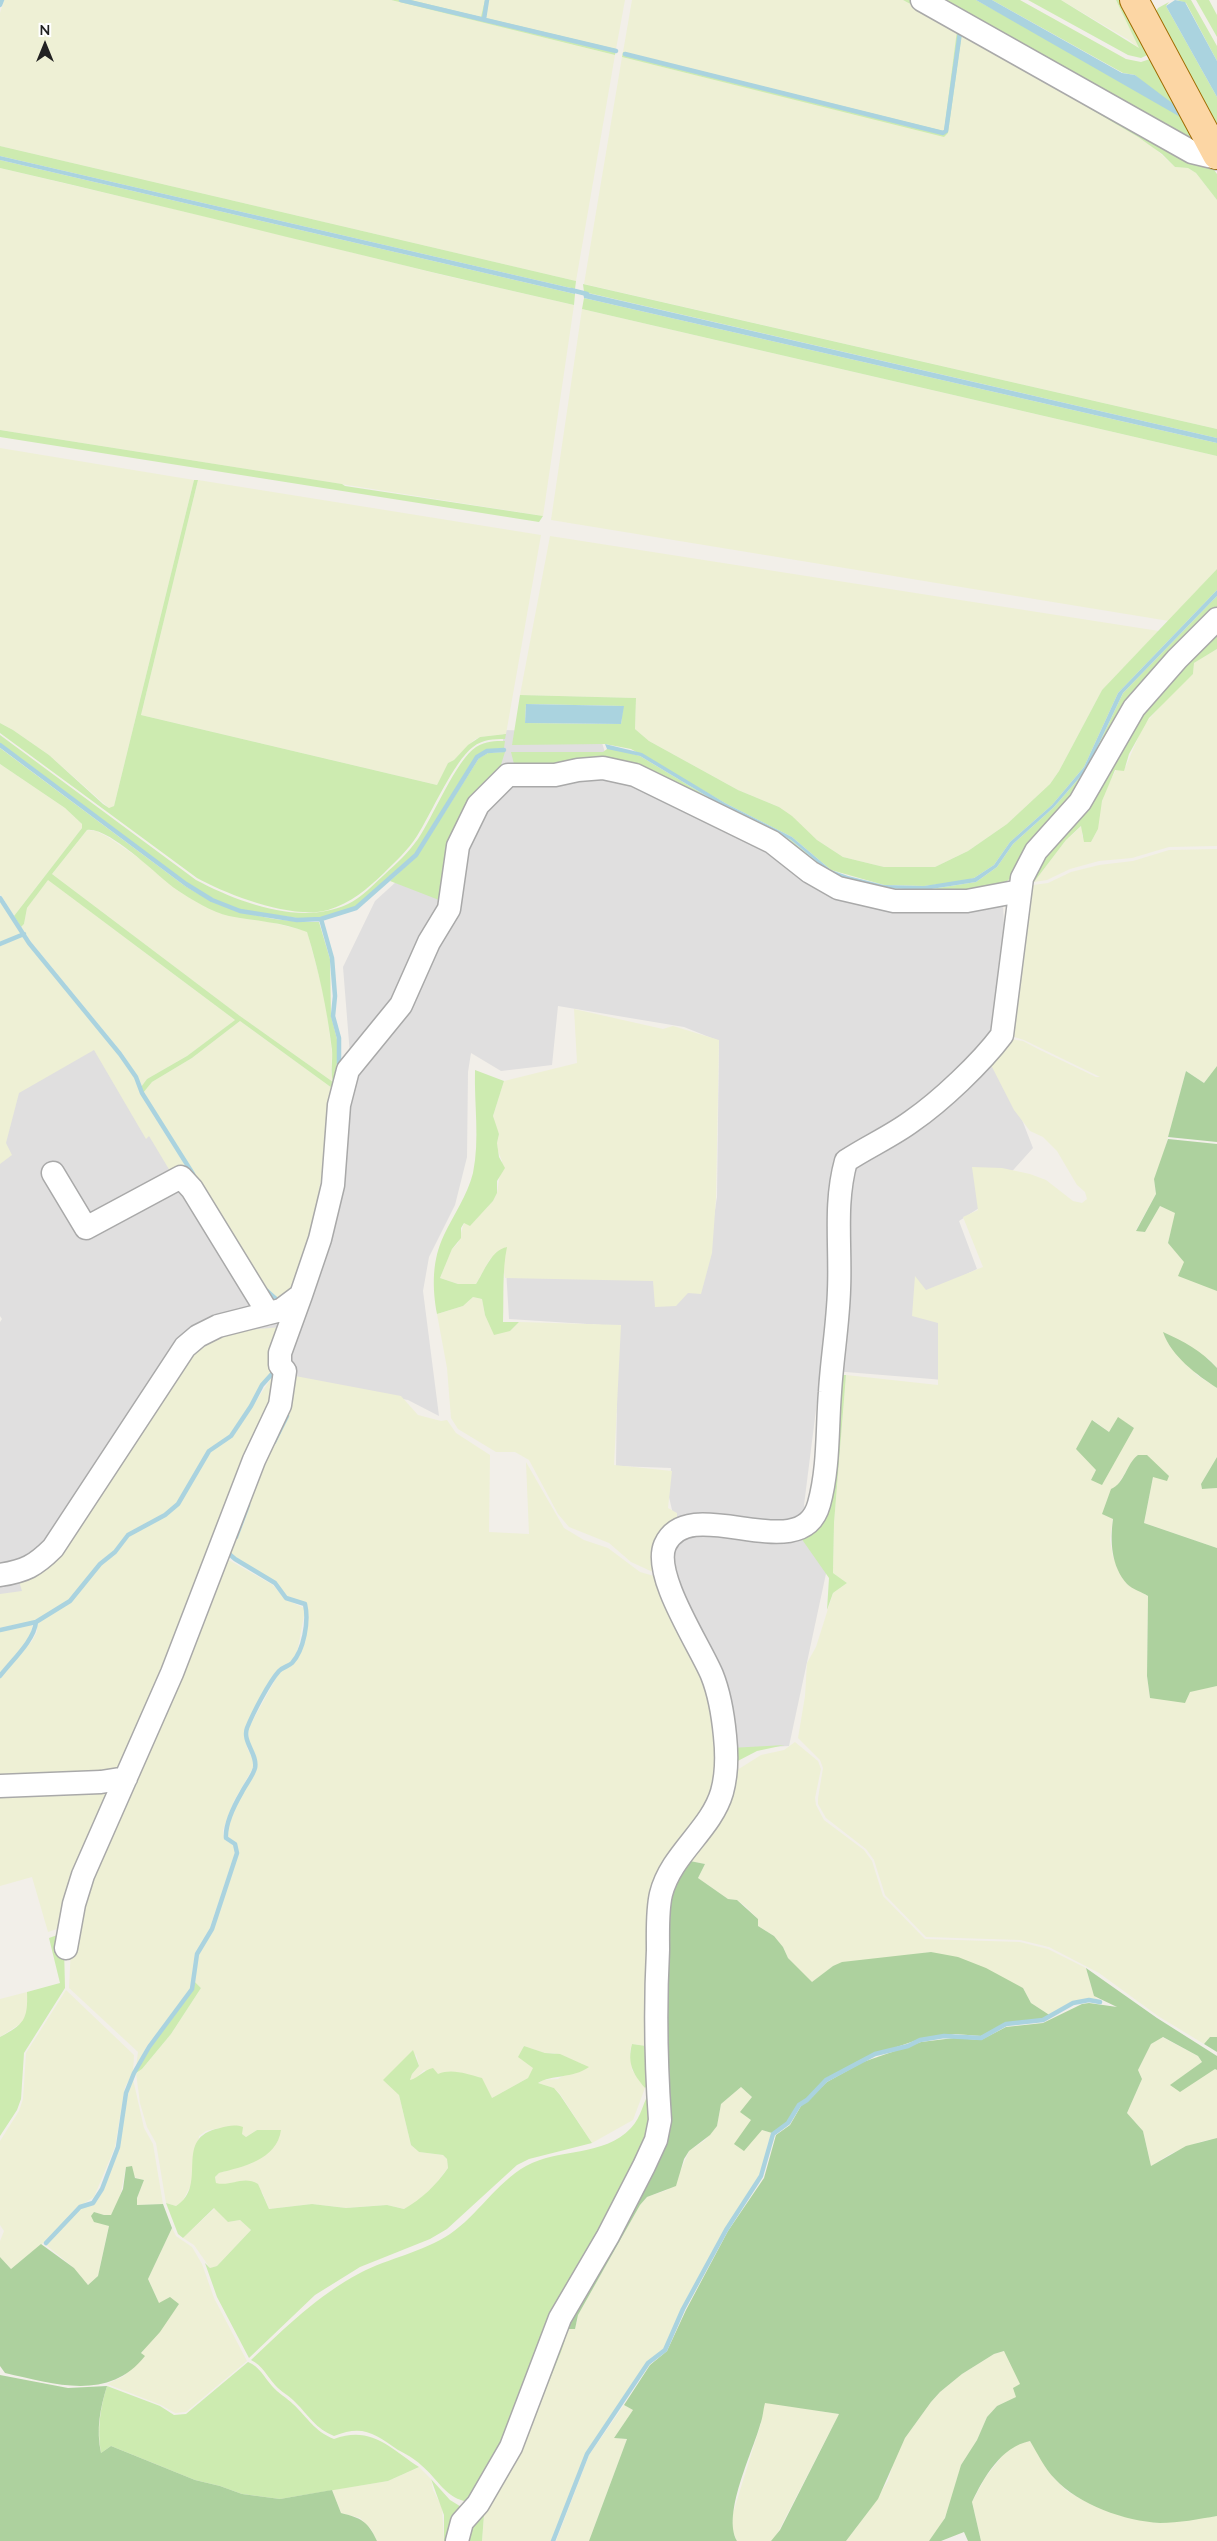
<!DOCTYPE html>
<html>
<head>
<meta charset="utf-8">
<style>
	body { margin:0 }
	#map { position:relative; width:1217px; height:2541px; overflow:hidden; background:#f2efe9; font-family:Lato,sans-serif }
	canvas { display:block }
	.north { position:absolute; left:20px; top:20px; width:50px; height:50px; -webkit-text-stroke:4px #fff; paint-order:stroke; rotate:0deg; font-size:14px; font-weight:700; line-height:20px; text-align:center; color:#222 }
	.north::after { content:''; display:block; margin:auto; width:18px; height:22px; background:#222; clip-path:polygon(50% 0,100% 100%,50% 72%,0 100%) }
</style>
</head>
<body>
<div id="map">
<canvas width="1217" height="2541"></canvas>
<div class="north">N</div>
</div>
<script>
const g = document.querySelector('canvas').getContext('2d');
g.lineJoin = 'round';
function fillPath(path, color) { g.fillStyle = color; g.fill(path, 'evenodd'); }
function trace(path, color, width, dash) { g.strokeStyle = color; g.lineWidth = width; g.lineCap = dash ? 'butt' : 'round'; g.setLineDash(dash || []); g.stroke(path); }
const residential = new Path2D(`
	M504,730L599,733L612,775L788,863L850,903L921,910L1003,904L1006,965L991,1040L1033,1148L979,1208L959,1221L977,1269L939,1288L944,1380L821,1370L804,1505L827,1569L789,1746L732,1749L683,1599L673,1553L679,1540L669,1497L671,1468L616,1466L618,1326L509,1319L506,1269L704,1277L717,1197L719,1041L684,1027L558,1006L552,1065L501,1071L471,1053L468,1072L467,1157L455,1205L429,1257L423,1291L439,1416L408,1400L284,1375L293,1321L25,1579L31,1622L0,1626V1322L2,1319L0,1316V1153L17,1089L94,1042L250,1290L304,1308L352,1080L343,967L375,901L397,881L472,831L498,791Z`);
const farmland = new Path2D(`
	M4,0H391L615,55L576,281L0,146V13Z
	M411,0H485L482,17Z
	M488,0H625L616,49L486,18Z
	M632,0H903L957,30L944,131L623,52Z
	M1061,0H1116L1140,49L1129,40Z
	M962,33L1057,86L1152,146L1175,167L1188,168L1196,173L1217,200V429L584,284L622,57L944,136L948,133Z
	M0,168L229,222L447,276L574,305L543,516L0,430Z
	M582,309L1217,456V569L1169,621L551,520Z
	M0,448L194,480L114,806L109,808L49,755L13,730L0,723Z
	M198,480L541,535L506,734L480,737L474,740L454,760L448,763L437,785L141,715Z
	M550,536L1159,631L1102,690L1059,771L1050,784L1007,824L968,851L935,867H884L843,857L817,840L779,807L738,790L649,741L635,729L636,698L520,695Z
	M1217,649V846L1169,847L1132,858L1099,861L1070,869L1047,880L1034,882L1066,840L1082,826V836L1091,842L1098,829L1097,820L1105,791L1116,770L1126,766L1143,726L1173,692L1193,674L1194,663Z
	M0,764L65,808L82,824V828L14,916L0,894Z
	M87,830L96,831L108,837L143,861L177,890L197,902L211,908L307,931L325,998L332,1053L331,1072L333,1082L240,1016L52,874Z
	M1217,849V1066L1204,1083L1186,1071L1161,1163L1154,1179L1156,1194L1136,1230L1145,1232L1160,1206L1176,1213L1168,1243L1209,1287L1217,1291V1368L1209,1359L1165,1337L1197,1375L1217,1388V1457L1201,1484L1202,1489L1217,1488V1548L1144,1523L1153,1477L1134,1459L1117,1486L1110,1540L1113,1557L1127,1584L1148,1596L1147,1676L1150,1698L1217,1686V2037H1210L1204,2044L1158,2016L1099,1973L1049,1947L1020,1940L926,1937L885,1895L874,1860L866,1849L826,1818L818,1804V1798L823,1768L820,1760L798,1738L805,1696L807,1663L816,1647L833,1593L847,1583L833,1573L834,1523L846,1375L938,1385V1323L912,1316L915,1276L926,1290L983,1267L963,1217L978,1210L972,1167L1002,1168L1030,1174L1046,1180L1073,1201L1082,1203L1087,1199L1085,1192L1077,1185L1057,1151L1043,1137L1030,1131L1014,1110L990,1063L1009,1039L1023,1041L1038,1049L1096,1077H1100L1024,1040L1011,1036L1033,885L1048,883L1071,872L1099,865L1133,861L1169,850ZM1118,1418L1134,1428L1091,1480L1096,1470L1093,1420L1109,1432Z
	M48,879L99,918L235,1020L187,1056L147,1079L141,1087L137,1076L122,1053L31,942L21,927L24,924L27,908Z
	M0,899L22,934L0,943Z
	M23,936L119,1055L135,1077L141,1094L159,1124L268,1295L277,1301L285,1300L291,1294L315,1230L323,1195L330,1149V1114L336,1083L339,1067L344,1070L336,1108L331,1169L323,1214L298,1293L283,1306L274,1308L266,1301L178,1166L170,1171L149,1136L146,1139L94,1050L19,1093L6,1143L12,1155L0,1164V946Z
	M574,1009L663,1029L673,1026L719,1040L716,1198L712,1253L701,1294L688,1293L676,1306L655,1307L653,1281L505,1278L503,1267L506,1247L490,1259L476,1284H458L440,1278L452,1249L458,1243L464,1223L470,1225L493,1201L497,1193L502,1161L498,1151L497,1143L499,1134L494,1123L493,1116L504,1081L577,1063Z
	M240,1021L332,1088L327,1148L312,1229L289,1292L278,1298L270,1293L143,1093L152,1082L192,1058Z
	M473,1297L482,1299L485,1315L510,1331L519,1322L621,1325L614,1465L672,1471L668,1508L677,1513V1524L655,1573L631,1562L609,1543L569,1527L558,1514L529,1460L515,1452H496L458,1429L451,1418L447,1368L437,1314L463,1306Z
	M282,1327L276,1371L261,1384L250,1406L230,1435L208,1450L177,1503L164,1514L127,1534L114,1551L99,1562L69,1600L35,1621L0,1628V1594L22,1591L18,1578L197,1343L224,1332Z
	M284,1373L127,1770L0,1784V1678L32,1641L37,1632V1623L71,1602L101,1565L116,1554L129,1536L166,1516L179,1505L210,1452L232,1437L272,1377Z
	M290,1375L401,1396L418,1415L441,1421L447,1420L456,1433L490,1455L489,1532L529,1534L526,1462L564,1528L584,1540L608,1548L640,1572L661,1578L719,1710L716,1792L674,1853L653,2047L632,2044L630,2051L632,2070L645,2088L633,2120L592,2143L560,2094L554,2088L538,2083L544,2080L558,2079L582,2064L554,2053H545L523,2046L534,2069L528,2078L492,2098L424,2070L415,2079L410,2080L412,2074L419,2066L416,2054L399,2095L411,2145L419,2152L443,2155L447,2159L448,2168L433,2187L416,2203L404,2209L387,2205L346,2208L312,2204L269,2209L262,2192L216,2184L215,2177L219,2173L252,2163L280,2130H257L246,2137L242,2134L219,2128L206,2131L199,2136L192,2183L182,2202L176,2206L166,2203L156,2143L147,2127L140,2103L136,2073L142,2069L171,2034L201,1988L194,1981L198,1954L213,1929L237,1853L236,1844L226,1838V1831L237,1802L256,1769V1758L249,1747L248,1729L280,1671L292,1665L299,1654L308,1614L305,1610L297,1653L290,1663L278,1669L245,1729L247,1748L253,1759V1768L234,1801L223,1830L224,1839L233,1845L235,1853L210,1928L195,1953L190,1989L147,2046L136,2067L138,2052L69,1988L72,1927L227,1559L273,1585L285,1599L304,1608L305,1604L287,1597L275,1583L229,1553L244,1523L259,1472L287,1419L291,1407Z
	M33,1624L29,1639L0,1673V1631Z
	M795,1742L818,1761L821,1769L815,1798L816,1805L824,1820L864,1850L872,1861L883,1896L925,1939L1020,1942L1048,1949L1086,1968L1094,1996L1100,2001L1089,1999L1073,2002L1051,2016L1031,2003L1023,1988L931,1952L833,1966L812,1983L788,1958L783,1947L774,1936L758,1926V1919L745,1906L737,1900L728,1899L698,1878L705,1864L685,1860L734,1772L761,1755L784,1750Z
	M112,1786L66,1926L48,1932L32,1877L0,1886V1789Z
	M66,1990L134,2055L133,2073L125,2087L115,2147L94,2197L75,2209L48,2239L11,2269L0,2257V2241L4,2231L0,2225V2141L19,2111L23,2099L26,2053Z
	M27,1992L28,2012L23,2022L0,2037V1999Z
	M1162,2037L1198,2056L1202,2062L1171,2085L1215,2069L1217,2070V2138L1200,2142L1170,2154L1151,2166L1143,2131L1127,2113L1142,2079L1138,2070L1151,2044Z
	M133,2079L144,2128L153,2144L163,2204L137,2205V2198L144,2180L136,2178L126,2167L120,2197L111,2215H104L94,2212L109,2225L98,2276L88,2285L74,2268L46,2245L81,2208L97,2201L103,2191L118,2148L128,2094Z
	M741,2087L752,2097L751,2120L762,2130L772,2133L767,2146L766,2160L760,2176L725,2229L689,2294L664,2349L648,2362L586,2453L552,2541H482L484,2515L511,2471L521,2451L561,2352L560,2335L563,2326L577,2323L578,2315L640,2205L647,2197L667,2190L680,2172L689,2151L705,2140L717,2126L721,2104Z
	M215,2208L228,2222L240,2220L251,2230L217,2266L210,2268L194,2245L183,2238Z
	M172,2228L176,2236L192,2247L202,2264L214,2298L247,2361L186,2412L175,2413L161,2405L107,2384L124,2376L179,2304L159,2303L148,2279Z
	M1005,2351L1021,2384L1017,2397L997,2406L987,2417L977,2440L961,2465L949,2508L939,2530L929,2541H846L868,2512L888,2481L894,2460L905,2438L931,2402L940,2392L962,2374L994,2354Z
	M764,2402L839,2414L775,2538L771,2541H737L732,2529L733,2513L761,2423Z
	M624,2405L633,2410L614,2438L627,2439L589,2541H556L589,2455Z
	M1030,2441L1054,2478L1067,2491L1081,2499L1098,2507L1158,2523L1217,2516V2541H981L972,2502L985,2478L1003,2455L1016,2444Z
	M419,2467L431,2479L433,2490L442,2507L444,2541H377L371,2529L360,2518L341,2513L332,2490L388,2481Z`);
const grass = new Path2D(`
	M391,0H411L481,17L485,0H488L486,18L616,49L615,55Z
	M903,0H915L1208,161L1217,174V200L1196,173L1188,168L1175,167L1162,154L1138,137L962,33L948,133L944,137L622,57L623,52L944,131L957,30Z
	M931,0H976L1031,30L1146,85L1135,75L1123,73L992,0H1020L1126,59L1141,62L1156,57L1199,134L1191,144Z
	M1028,0H1061L1139,48L1116,0H1127L1154,52L1141,58L1128,55Z
	M1177,0H1191L1217,46V61L1186,3Z
	M1196,0H1209L1217,15V37Z
	M1169,2L1166,6L1217,97V129L1155,13L1158,8Z
	M0,146L576,281L575,289L0,156Z
	M0,160L575,294L574,305C382,262 192,212 0,168Z
	M583,284L1217,429V438L584,292Z
	M584,298L1217,443V456L582,309Z
	M0,430L342,484L345,486L543,516L539,522L0,437Z
	M194,480H198L141,715L437,785L448,763L454,760L468,745L480,737L506,734L505,739C494,739 483,739 473,747C454,761 431,814 417,836C408,850 395,862 384,873C367,889 351,903 328,910C293,920 228,895 197,878L0,733V723L13,730L49,755L103,804L109,808L114,806Z
	M1217,569V590L1118,693L1084,767L1052,805L1010,842L994,865L974,878L960,882L924,886L884,885L831,870L792,837L725,803L631,749L605,744L512,745L520,695L636,698L635,729L649,741L738,790L779,807L792,816L817,840L843,857L884,867H935L968,851L1007,824L1050,784L1059,771L1102,690ZM526,704L623,706L621,724L525,723Z
	M1217,596V611L1132,702L1076,804L1016,875L999,886L983,890L942,896H887L839,884L768,835L625,766C589,755 553,778 517,768L514,764L511,752H603L607,749H615L640,756L723,806L791,840L829,872L847,879L883,888L925,890L976,882L997,867L1013,844L1054,807L1087,769L1123,693Z
	M1217,625V649L1194,663L1193,674L1149,718L1129,754L1124,771L1115,770L1102,801L1098,829L1091,842H1084L1081,826L1066,840L1034,882L1028,878L1131,726Z
	M0,735L196,880C240,903 301,926 348,904C362,897 373,885 384,875C396,864 408,853 418,839C433,817 456,760 476,747C486,741 495,741 505,741L504,748L487,750L476,756L415,854L356,907L320,918H297L240,910L212,899L187,883L0,743Z
	M0,748L185,886C228,912 269,922 319,922L330,959L331,1016L337,1039V1063L332,1088L240,1021L192,1058L152,1082L143,1093L141,1087L147,1079L187,1056L235,1020L48,880L27,908L24,924L21,927L14,916L82,828V824L65,808L0,764ZM87,830C110,827 158,877 177,890C192,900 212,912 229,916C255,921 282,922 307,932C319,971 327,1009 332,1050C333,1061 330,1071 333,1082L240,1016L52,874Z
	M505,752L499,771L435,913L439,900L390,881L417,856L479,758L488,753Z
	M475,1070L504,1081L493,1116L499,1134L497,1143L499,1157L505,1168L497,1181V1193L493,1201L470,1226L464,1223L461,1228V1238L452,1249L440,1278L458,1284H476C484,1272 491,1250 507,1247C502,1271 504,1297 503,1322H519L510,1331L494,1335L485,1315L482,1299L473,1297L463,1306L437,1314C432,1287 432,1260 444,1235C454,1214 467,1196 473,1173C480,1139 474,1105 475,1070Z
	M838,1375H846L834,1523L833,1573L847,1583L833,1593L827,1610L829,1578L801,1538L812,1534L828,1515Z
	M785,1745L757,1751L730,1765V1748Z
	M66,1932L64,1948L65,1988L24,2053L21,2099L17,2110L0,2136V2037C24,2024 28,2020 27,1992L60,1983L49,1938Z
	M194,1981L201,1988L171,2034L142,2069L136,2073L149,2048L193,1990Z
	M632,2044L653,2047L654,2078L645,2088C633,2074 627,2063 632,2044Z
	M524,2046L545,2053L560,2054L589,2067C572,2079 552,2074 538,2083L554,2088L560,2095L592,2143L529,2159L517,2165L447,2229L430,2239L360,2267L315,2295L249,2358L217,2297L205,2263L210,2268L217,2266L251,2230L240,2220L228,2222L214,2208L183,2238L178,2234L166,2203L176,2206C210,2185 171,2138 220,2128C228,2126 235,2124 243,2127L242,2134L246,2137L257,2130H281C277,2160 242,2167 219,2173L215,2177L216,2183C231,2187 243,2175 258,2184L269,2209L312,2204L346,2208L387,2205L404,2209C422,2199 436,2185 448,2168L447,2159L443,2155L419,2152L411,2145L399,2095L383,2080L413,2050L419,2066L412,2074L410,2080C419,2078 423,2070 433,2068L438,2074C452,2068 467,2074 482,2078L492,2098L528,2078L533,2068L518,2057Z
	M652,2088L655,2116L509,2436L469,2502C446,2499 438,2479 421,2465C415,2459 406,2454 398,2450C375,2434 363,2424 334,2436C316,2429 309,2416 296,2403C290,2396 281,2392 275,2385C267,2376 262,2365 251,2360C285,2328 318,2295 360,2273C389,2258 423,2252 450,2234C478,2215 496,2183 526,2166C558,2148 604,2157 631,2128C642,2117 643,2100 652,2088Z
	M560,2335L565,2340L561,2352L521,2451L511,2471L484,2515L482,2541H462Z
	M248,2362C260,2367 264,2377 272,2386C278,2393 287,2398 293,2404C308,2418 314,2431 334,2439C371,2425 390,2448 419,2467L388,2481L280,2499L242,2494L220,2486L195,2480L111,2446L101,2453C97,2429 100,2409 107,2386L160,2406L174,2415L186,2414Z
	M431,2479L450,2500L463,2508L452,2541H444V2515Z`);
const forest = new Path2D(`
	M1217,1066V1142L1168,1137L1186,1071L1204,1083Z
	M1168,1139L1217,1144V1291L1178,1276L1184,1262L1168,1243L1175,1213L1160,1206L1145,1232L1136,1231L1156,1194L1154,1179Z
	M1163,1332C1183,1341 1202,1351 1217,1368V1388C1197,1375 1171,1356 1163,1332Z
	M1118,1417L1134,1428L1102,1485L1091,1480L1096,1470L1076,1449L1092,1420L1109,1432Z
	M1138,1455H1147L1169,1476L1167,1481L1153,1477L1144,1523L1217,1548V1686L1190,1692L1185,1703L1150,1698L1147,1676L1148,1596C1142,1592 1132,1589 1127,1584C1111,1566 1110,1541 1113,1519L1102,1514L1111,1489C1125,1483 1126,1464 1138,1455Z
	M1217,1457V1488L1202,1489L1201,1484Z
	M685,1860L705,1864L698,1878L728,1899L737,1900L758,1919V1926L774,1936L783,1947L788,1958L812,1982L833,1966L842,1962L931,1952L958,1957L986,1968L1023,1988L1031,2003L1051,2016L1042,2019L1005,2023L981,2036L955,2034L920,2039L862,2059L825,2079L806,2099L798,2104L788,2122L772,2133L762,2130L744,2151L734,2144L751,2120L740,2112L752,2097L741,2087L721,2104L717,2126L710,2135L689,2151L684,2159L676,2186L647,2197L640,2205L578,2315L575,2329H569L563,2326L648,2172L666,1902Z
	M1086,1968L1157,2018L1217,2056V2070L1215,2069L1180,2092L1170,2085L1202,2062L1198,2056L1163,2037L1151,2044L1138,2070L1142,2079L1127,2113L1143,2131L1151,2166L1186,2146L1217,2138V2516C1199,2519 1179,2523 1160,2523C1125,2521 1079,2505 1055,2479C1044,2468 1038,2454 1030,2441C1001,2447 984,2477 972,2502L981,2541H968L964,2532L941,2541H929L945,2518L961,2465L977,2440L987,2417L997,2406L1016,2397L1013,2388L1020,2384L1004,2351L994,2354L962,2374L940,2392L931,2402L905,2438L878,2499L846,2541H771L780,2530L839,2414L765,2403C763,2410 763,2418 760,2425C752,2454 722,2514 737,2541H589L627,2439L614,2438L633,2410L624,2405L650,2365L667,2351L686,2310L728,2231L764,2178L776,2135L790,2125L801,2106L827,2082L863,2062L921,2042L954,2038L981,2040L1006,2027L1043,2023L1082,2004L1089,2003L1117,2007L1094,1996Z
	M1210,2037H1217V2052L1204,2044Z
	M132,2166L135,2178L144,2180L137,2198V2205L163,2204L172,2228L148,2279L159,2303L170,2297L179,2304L160,2332L141,2353L145,2356C109,2402 54,2384 5,2373L0,2366V2257L11,2269L41,2244L74,2268L88,2285L98,2276L109,2226L94,2222L91,2216L94,2212L104,2215H111L123,2189L126,2167Z
	M0,2375L68,2388L107,2386C100,2409 96,2429 101,2453L111,2446L195,2480L220,2486L242,2494L280,2499L332,2490L341,2513C361,2518 368,2521 377,2541H0Z`);
const water = new Path2D(`
	M976,0H992L1122,73L1135,75L1184,112L1189,122Z
	M1175,0L1185,2L1217,61V97L1166,6Z
	M0,156L575,289V294L0,160Z
	M583,292L1217,438V443L584,298Z
	M1217,590V596L1123,693L1087,769L1054,807L1013,844L997,867L976,882L925,890L883,888L847,879L829,872L791,840L723,806L640,756L607,749L605,744L642,753L725,803L792,837L831,870L848,876L884,885L924,886L974,878L994,865L1010,842L1052,805L1084,767L1118,693Z
	M526,704L624,706L621,724L525,723Z`);
const stream = new Path2D(`
	M401,0L616,51
	M0,5L2,0
	M484,19L487,0
	M625,54L943,133L946,131L960,32
	M571,290L587,294
	M0,745L186,884L212,900L240,911L297,920L321,919L356,908L416,855L477,757L487,751L504,750
	M0,898L29,943L120,1054L136,1077L142,1093L193,1174
	M321,919L332,958L335,996L333,1016L339,1038V1064L342,1066
	M0,944L24,934
	M267,1291L277,1300H280
	M274,1442L287,1416
	M236,1537L248,1505
	M0,1630L36,1622L70,1601L100,1564L115,1552L128,1535L165,1515L178,1504L209,1451L231,1436L251,1406L262,1385L271,1375L279,1373
	M0,1676C12,1660 34,1641 36,1622
	M46,2243L80,2207L93,2203L102,2189L118,2147L126,2093L134,2073L149,2047L192,1989L197,1954L212,1929L237,1853L235,1844L226,1838C225,1824 235,1804 242,1792C246,1784 253,1776 255,1768C258,1754 242,1742 247,1728C253,1713 269,1682 279,1671C283,1667 289,1666 292,1663C304,1650 309,1621 305,1604L286,1598L275,1583L235,1559L228,1553L229,1551
	M553,2541L587,2454L648,2363L665,2350L683,2309L726,2230L761,2176L773,2134L788,2123L799,2105L807,2100L826,2080L875,2054L908,2046L920,2040L944,2036L981,2038L1006,2024L1043,2020L1073,2003L1089,2000L1100,2002`);
const minor = new Path2D(`
	M922,0L1192,152L1217,158
	M53,1173L86,1228L181,1177L192,1189L268,1313
	M0,1575C25,1571 35,1566 53,1548L185,1347L198,1336L218,1326L281,1310L301,1295L320,1239L333,1185L339,1105L348,1070L401,1005L429,942L449,909L458,846L478,805L508,775H555L578,770L603,768L635,775L772,842L810,872L838,888L894,901H967L1020,891
	M0,1786L101,1782L126,1778
	M66,1948L74,1904L83,1875L172,1673L254,1460L280,1405L285,1371L280,1365V1353L301,1295
	M457,2541L462,2522L478,2504L511,2447L560,2318L608,2236L644,2166L656,2140L660,2120C656,2064 655,2007 658,1950C658,1932 657,1911 661,1894C671,1854 711,1830 722,1792C727,1774 727,1755 725,1736C723,1715 720,1695 712,1675C700,1646 652,1575 665,1545C689,1490 801,1570 819,1504C829,1468 827,1429 830,1392C832,1358 838,1324 839,1290C841,1246 834,1204 846,1161C867,1147 892,1136 912,1121C941,1101 981,1063 1002,1035L1022,878L1036,851L1080,802L1134,708L1177,659L1217,619`);
const major = new Path2D(`
	M1134,0L1217,155`);
fillPath(residential, '#e0dfdf');
fillPath(farmland, '#eef0d5');
fillPath(grass, '#cdebb0');
fillPath(forest, '#add19e');
fillPath(water, '#aad3df');
trace(stream, '#aad3df', 4.5);
trace(minor, '#a9a9a9', 25);
trace(major, '#a06b00', 30);
trace(minor, '#fff', 22);
trace(major, '#fcd6a4', 28);
</script>
</body>
</html>
